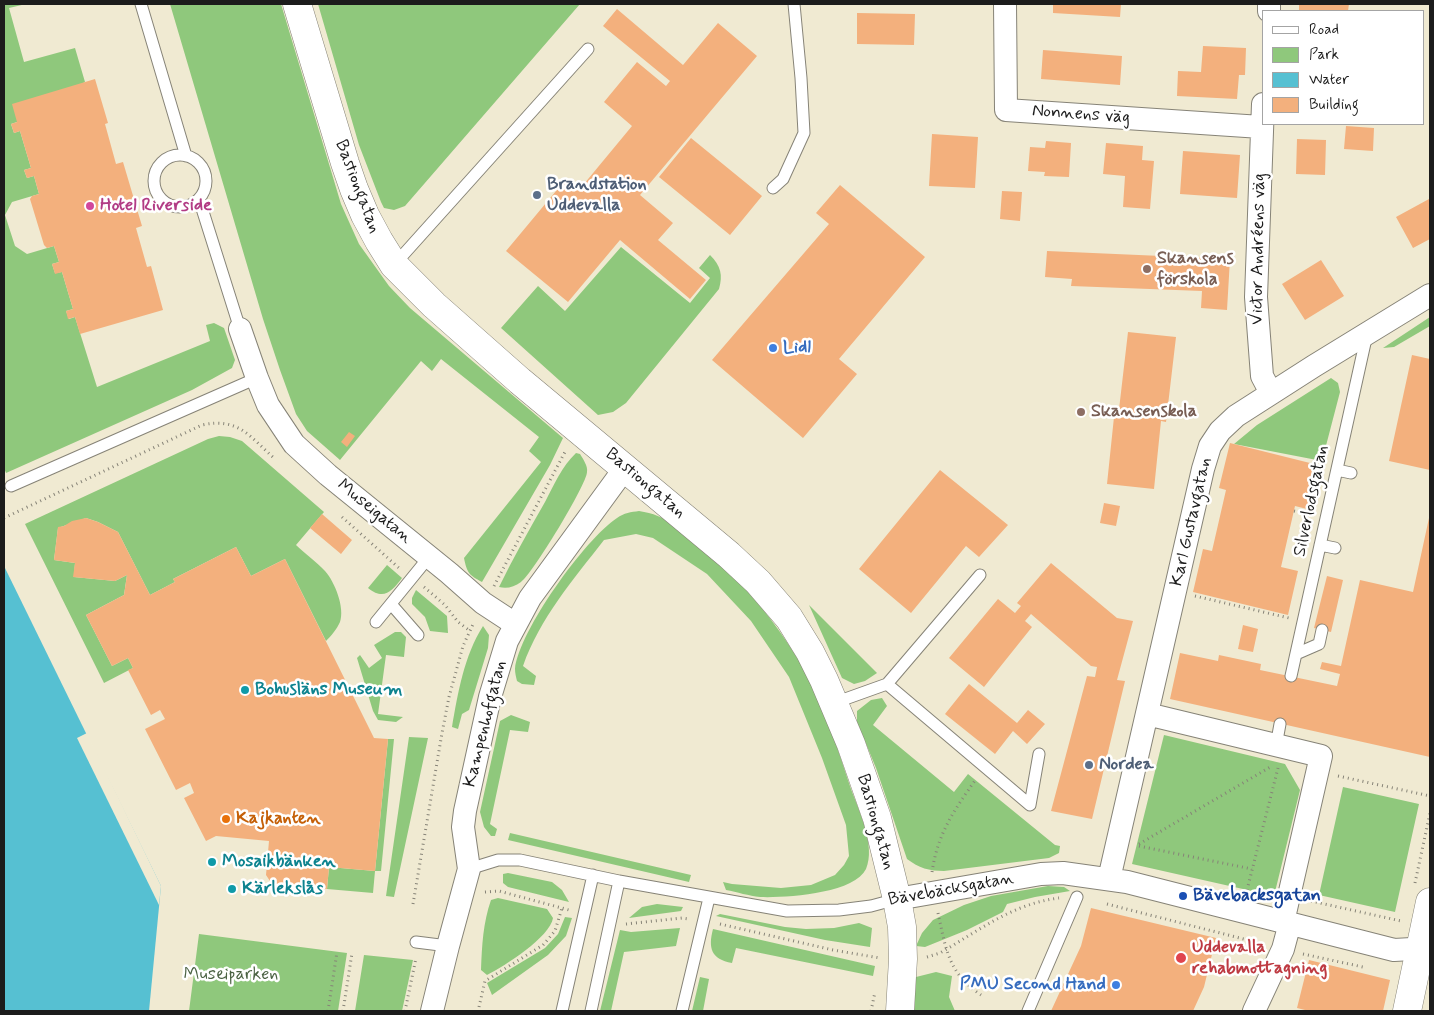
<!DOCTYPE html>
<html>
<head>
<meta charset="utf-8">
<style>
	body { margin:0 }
	#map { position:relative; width:1434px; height:1015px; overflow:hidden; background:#f0ead2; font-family:Mynerve,sans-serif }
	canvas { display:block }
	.frame { position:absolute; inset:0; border:5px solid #1c1c1c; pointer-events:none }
	.legend { position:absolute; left:1262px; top:10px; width:162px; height:115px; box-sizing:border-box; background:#fff; border:1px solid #a4a4a4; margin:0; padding:6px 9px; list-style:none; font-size:15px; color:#1c1c1c }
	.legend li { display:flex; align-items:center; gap:10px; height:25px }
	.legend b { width:25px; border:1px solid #a4a4a4 }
</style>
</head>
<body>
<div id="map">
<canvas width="1434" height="1015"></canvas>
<div class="frame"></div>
<ul class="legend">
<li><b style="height:6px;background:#fff"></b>Road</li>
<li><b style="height:14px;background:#8fc87c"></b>Park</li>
<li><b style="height:14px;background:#56c0d2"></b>Water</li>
<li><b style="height:14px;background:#f3b07d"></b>Building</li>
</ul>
</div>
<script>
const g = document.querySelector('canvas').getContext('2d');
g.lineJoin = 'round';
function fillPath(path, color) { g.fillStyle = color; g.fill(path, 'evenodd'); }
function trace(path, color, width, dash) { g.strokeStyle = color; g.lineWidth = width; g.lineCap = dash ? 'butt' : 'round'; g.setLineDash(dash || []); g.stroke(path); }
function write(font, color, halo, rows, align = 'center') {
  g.font = font + ' Mynerve,sans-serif'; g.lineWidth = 5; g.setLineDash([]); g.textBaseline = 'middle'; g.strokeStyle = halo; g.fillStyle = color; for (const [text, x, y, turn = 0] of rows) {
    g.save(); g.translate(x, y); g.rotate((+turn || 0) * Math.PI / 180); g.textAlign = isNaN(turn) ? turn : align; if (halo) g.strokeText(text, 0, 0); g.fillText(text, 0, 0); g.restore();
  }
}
const green = new Path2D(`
	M4,4H26L9,8L24,62L75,48L85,82L17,122L11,124L14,133L20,131L31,168L24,170L27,178L34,176L39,194L12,202L5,215L15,246L27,254L54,246L59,262L52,264L55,273L62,272L73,309L66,311L69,319L75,317L97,387L210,341L206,325L214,323L224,328L235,360L232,368L192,390L6,473L4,468Z
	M170,4H281L341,204L359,244L389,286L410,308L563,438L550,465L482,582C469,575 467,573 464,558L541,462L529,451L539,437L441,359L432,371L421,361L340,460L307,431L296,414L280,370L263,319Z
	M318,4H580L405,206L394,210L384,208L381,202L359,145Z
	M621,247L690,303L710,278L699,268L710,255C721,266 723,275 719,289L626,403L613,412L598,415L501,328L538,286L565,311Z
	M1430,317V326L1394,347L1383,348Z
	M1331,378L1338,383L1340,392L1322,461L1234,444L1257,425Z
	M219,436L230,437L242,441L324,512L296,545C305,554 317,562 325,571C335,582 345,608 340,622C337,629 331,636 326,641L285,559L251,576L236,547L173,579L175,582L150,595L118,532L98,522L86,518L58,528L54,560L75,563L74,577L115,581L127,575L124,595L86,615L112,666L128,658L133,668L104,683L25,524L208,439Z
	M576,453L580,454C583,459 588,466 587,472C587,484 532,575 521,582C514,587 507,589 499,587C513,558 529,530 545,502C554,485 562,466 576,453Z
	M639,511C667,515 681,530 703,548C754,592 798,647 823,710C834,736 842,762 851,789C859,811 876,846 866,869C854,894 784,898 760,897C749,896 737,892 726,890L723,882L732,884L781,888L811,885L835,875L844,865L849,856L846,825L822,758L789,677L751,621L707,574L653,538L636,534L604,540C573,580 540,618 523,666L536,676L534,685L522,684L517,681C516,677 515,673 515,669C519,631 585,539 617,518C624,513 631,512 639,511Z
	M387,565L402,578C392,591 384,601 368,588Z
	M416,590L447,616L448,633L430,631L425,617L412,604V598Z
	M809,605L877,673L865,681L854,684L842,678Z
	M483,626L489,635L488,648L469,710L462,714L458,729L452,727C458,693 464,656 483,626Z
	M395,632H401L406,637L404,657L386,655L378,714L403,717L396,722L378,720L373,711L357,658L360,655L369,668L382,658L374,645Z
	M882,698L887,706L873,725L954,792L968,774L1055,845L1060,846L1059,853L1049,858L944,871C929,871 919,868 907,859L876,768L857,722V711L871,700Z
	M511,715L530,722L528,732L510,730L490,824L497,829L495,836H491L484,827L480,812L500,721Z
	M1164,735L1285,764L1300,790L1274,896L1132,864Z
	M409,737L428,738L394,897L386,896Z
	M388,739H394L381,871H375L373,893L327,889L329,867L375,871Z
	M1343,787L1419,804L1395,912L1319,895Z
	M510,833L691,875L689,882L508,840Z
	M508,873L552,882L562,890L569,902L508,887L503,883V874Z
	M1048,886L1064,887L1070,891L1035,897L1007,904L1003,912L967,930L925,947L916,946L922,933L933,920L964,905L991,896Z
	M498,898L547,909L553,918C550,937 505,966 487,975L481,970C482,945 483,923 491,900Z
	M657,904L683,907L681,911L629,918L642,907Z
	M720,914L785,927L806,929L834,928L859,923L872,928L870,947L825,940L716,916Z
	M565,917L572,918L566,936L548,955L492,995L487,983L545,948L558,934Z
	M680,928L676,946L624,952L611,1011H600L620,930L631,932Z
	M713,929L875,966L873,976L736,948L732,963C711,959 708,948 713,929Z
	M199,934L347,953L338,1011H189Z
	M364,955L413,960L402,1011H355Z
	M936,972L952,976L949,997L955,1011H914L916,977Z
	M700,977L709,979L703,1011H692Z`);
const water = new Path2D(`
	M4,566L161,886L149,1011H4Z`);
const pier = new Path2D(`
	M87,733L161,886L159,905L77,738Z`);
const building = new Path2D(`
	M1053,4H1121L1120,17L1053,13Z
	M1299,4H1349L1348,11H1299Z
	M617,9L683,65L718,23L757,56L640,195L673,223L658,240L706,280L690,299L620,240L568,302L506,251L566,179L579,190L632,126L604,102L637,62L666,86L670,81L603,26Z
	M857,13L915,14L914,45L857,44Z
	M1203,46L1246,48L1245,75H1239L1237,99L1177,96L1178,71L1201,72Z
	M1043,50L1122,56L1120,85L1041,79Z
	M95,79L108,123L105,124L116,164L123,162L142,226L136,228L147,267L151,266L163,310L80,334L75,317L68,319L66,311L73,309L62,272L55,274L52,264L59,262L54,246L47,248L44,245L30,199L32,196L39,194L34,176L27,178L24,170L31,168L20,131L14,133L11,124L17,122L12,104Z
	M1346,126L1374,128L1373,151L1344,149Z
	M932,134L978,137L975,188L929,186Z
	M691,138L762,196L730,235L659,177Z
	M1297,139L1326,140L1325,175L1296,174Z
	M1046,141L1071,143L1069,177L1044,176L1045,172L1028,171L1030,147L1045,148Z
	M1106,143L1143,146L1142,160L1154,161L1150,209L1123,207L1125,176L1103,174Z
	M1183,151L1240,155L1237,198L1180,194Z
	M840,185L925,257L839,359L857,374L803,438L712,360L829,224L816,213Z
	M1002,191L1022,192L1020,221L1000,219Z
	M1429,199L1430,202V239L1413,248L1396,217Z
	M1047,251L1230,259L1227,310L1201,308L1202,291L1071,286L1072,279L1045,277Z
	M1321,260L1344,296L1305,320L1282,284Z
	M1128,332L1176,337L1166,422L1161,421L1154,489L1107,484L1114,417L1118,418Z
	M1412,355L1430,359V470L1389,461Z
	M349,432L355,436L347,447L341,442Z
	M1230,443L1322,466L1311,510L1295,506L1281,567L1298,571L1288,615L1193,592L1203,549L1212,551L1226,490L1219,488Z
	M940,470L1008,525L979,557L966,546L911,613L859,569Z
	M1104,503L1120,506L1116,526L1100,523Z
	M322,514L352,540L341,554L310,528Z
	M86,518L98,522L118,532L150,595L175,582L173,579L236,547L251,576L285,559L374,738L388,739L375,871L329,867L327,889L272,884L266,875L269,841L216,836L206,841L184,798L194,793L190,783L176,790L145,729L165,719L160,710L151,715L128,670L133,668L128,658L112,666L86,615L124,595L127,575L115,581L73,577L75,563L54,560L58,527L64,526L72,521Z
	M1429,518L1430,757L1170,699L1180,653L1218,661L1219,655L1261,664L1260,670L1337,686L1340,674L1320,669L1322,662L1341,666L1360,580L1413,592Z
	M1051,563L1117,618L1133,621L1117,680L1125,681L1092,819L1051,811L1087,676L1095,677L1097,667L1091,666L1031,614L1025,621L1032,627L984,687L949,658L998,599L1015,613L1021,606L1017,603Z
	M1327,576L1343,580L1331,632L1314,628Z
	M1243,625L1258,629L1253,652L1238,649Z
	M969,684L1017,723L1028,710L1045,724L1027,744L1013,731L995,754L945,714Z
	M1091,908L1216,938L1204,987L1193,1011H1051L1081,946Z
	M1309,960L1390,980L1383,1011H1309L1297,1008Z`);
const path = new Path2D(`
	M1294,511L1310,515
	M342,517L399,568
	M4,518L202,425C239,417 250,437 275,459
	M494,586L566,450
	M424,587L445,605L458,622L470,631
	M1195,596L1289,618
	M1338,776L1430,796
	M1139,844L1272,766
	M1139,846L1252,869
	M932,872C938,832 954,811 976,779
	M1415,883L1430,813
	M1247,890L1278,768
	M485,892L499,891L569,910
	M1311,901L1401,921
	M413,904L442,733L449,697L463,646L474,622
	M1107,904L1263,944
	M938,913C946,949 948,973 981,995
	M626,924L682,918L689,919
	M720,924L833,950L880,958
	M1303,954L1363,967
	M927,957L940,953C980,930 1012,904 1059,898
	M479,1007L485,981L543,945L555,931L562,908
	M328,1011L337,952
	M343,1011L352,953
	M405,1011L416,958
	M871,1011L875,992`);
const service = new Path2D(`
	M141,4L186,156
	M154 181a26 26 0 1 1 52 0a26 26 0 1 1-52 0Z
	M773,188L783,179L804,133L801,78L794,4
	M199,199L240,329
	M394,265L588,49
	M1337,470L1351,473
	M11,486L257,378
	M1320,545L1335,548
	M391,604L418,635
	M376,622L429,557
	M1296,654L1319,644L1322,630
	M1291,676L1367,334
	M887,684L1030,805L1039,754
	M834,703L887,684L980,575
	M1276,746L1280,724
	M469,869L498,860H520L619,881L787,911L839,910L871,906L897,899
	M416,942L448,946
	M562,1011L593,875
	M591,1011L619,881
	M682,1011L709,898
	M1028,1011L1077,897`);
const minor = new Path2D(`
	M1005,4L1006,110L1261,127
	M1269,11V4
	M1263,104L1256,297L1262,376L1271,393
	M240,329L257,378L268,405L294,444L328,475L449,573L483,603L515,624
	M1147,714L1321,756L1283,922
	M1109,879L1203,469L1210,446L1220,431L1236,416L1314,366L1430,295
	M897,899L1041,874L1063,873L1127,882L1394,950L1430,948
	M432,1011L448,946L469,869L463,827L465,811L490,697L507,641L530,598L625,468
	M1254,1011L1283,949L1290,923`);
const secondary = new Path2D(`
	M297,4L345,163L354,189L365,215L379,241L394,265L434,305L520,381L729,555L758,582L789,618L810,652L824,680L851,744L877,818L897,899L902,927L903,959L900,1011
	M1407,1011L1430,902`);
const markers = [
	[537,195,5,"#5c6f8a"],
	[90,206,5,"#d1479c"],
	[1147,269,5,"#8d6e63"],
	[773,348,5,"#3f7fe0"],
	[1081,412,5,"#8d6e63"],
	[245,690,5,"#0f9aa8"],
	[1089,765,5,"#5c6f8a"],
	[226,819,5,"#e8710a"],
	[212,862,5,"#0f9aa8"],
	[232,889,5,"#0f9aa8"],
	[1183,896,5,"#1a4fb4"],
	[1181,958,6,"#e0444e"],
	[1116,985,5,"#3f7fe0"]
];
const streetNames = [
	["Nonnens väg",1081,115,4],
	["Bastiongatan",357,187,69],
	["Victor Andréens väg",1259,249,-89],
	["Bastiongatan",645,484,40],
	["Silverlodsgatan",1312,501,-78],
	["Museigatan",374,512,39],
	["Karl Gustavgatan",1192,522,-77],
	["Kampenhofgatan",486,724,-76],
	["Bastiongatan",875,822,74],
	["Bävebäcksgatan",951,890,-10]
];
const serviceNames = [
	["Brandstation",547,185],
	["Uddevalla",547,206],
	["Nordea",1099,765]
];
const hotelNames = [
	["Hotel Riverside",100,206]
];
const educationNames = [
	["Skansens",1157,259],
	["förskola",1157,280],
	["Skansenskola",1091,412]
];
const shopNames = [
	["Lidl",783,348],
	["PMU Second Hand",1106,985,"right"]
];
const cultureNames = [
	["Bohusläns Museum",255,690],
	["Mosaikbänken",222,862],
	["Kärlekslås",242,889]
];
const foodNames = [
	["Kajkanten",236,819]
];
const transitNames = [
	["Bävebacksgatan",1193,896]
];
const healthNames = [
	["Uddevalla",1192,948],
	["rehabmottagning",1192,969]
];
const parkNames = [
	["Museiparken",231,975]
];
fillPath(green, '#8fc87c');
fillPath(water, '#56c0d2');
fillPath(pier, '#f0ead2');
fillPath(building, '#f3b07d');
trace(service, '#868377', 13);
trace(minor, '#868377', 24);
trace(secondary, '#868377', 29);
trace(path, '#868377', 3, [1, 4]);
trace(service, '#fff', 11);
trace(minor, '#fff', 22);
trace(secondary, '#fff', 28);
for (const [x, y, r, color] of markers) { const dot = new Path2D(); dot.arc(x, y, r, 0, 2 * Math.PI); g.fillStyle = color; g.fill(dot); trace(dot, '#fff', 2); }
write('18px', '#1c1c1c', '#fff', streetNames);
write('bold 18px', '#4e5e75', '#fff', serviceNames, 'left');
write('bold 18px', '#b23c85', '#fff', hotelNames, 'left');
write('bold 18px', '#785e54', '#fff', educationNames, 'left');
write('bold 18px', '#366cbe', '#fff', shopNames, 'left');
write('bold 18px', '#0d838f', '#fff', cultureNames, 'left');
write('bold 18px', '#c56008', '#fff', foodNames, 'left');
write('bold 18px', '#164399', '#fff', transitNames, 'left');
write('bold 18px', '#be3a42', '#fff', healthNames, 'left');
write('18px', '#4a6142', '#fff', parkNames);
</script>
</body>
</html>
